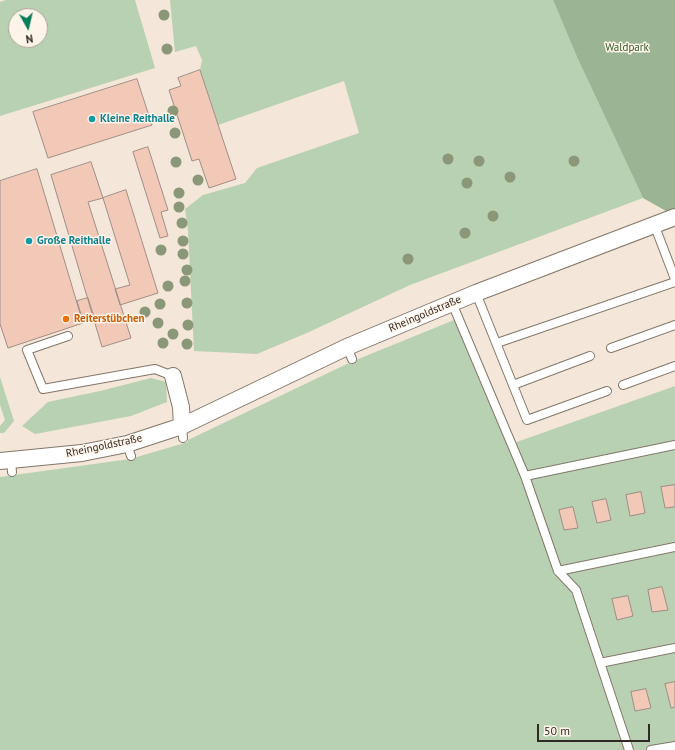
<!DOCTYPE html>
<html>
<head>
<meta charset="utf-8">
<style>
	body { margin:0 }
	#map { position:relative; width:675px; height:750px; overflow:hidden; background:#f4e6d8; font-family:"PT Sans",sans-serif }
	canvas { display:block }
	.north { position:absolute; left:8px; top:8px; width:40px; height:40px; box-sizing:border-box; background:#fff4e9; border:1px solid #aca39b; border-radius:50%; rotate:172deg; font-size:11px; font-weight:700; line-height:16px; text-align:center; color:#2f2a25 }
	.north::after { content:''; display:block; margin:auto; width:14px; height:18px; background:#027c59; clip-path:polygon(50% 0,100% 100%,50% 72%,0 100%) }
	.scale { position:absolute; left:537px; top:724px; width:113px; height:18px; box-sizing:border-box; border:2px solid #2f2a25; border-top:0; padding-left:5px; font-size:12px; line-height:14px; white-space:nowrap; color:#2f2a25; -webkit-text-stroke:3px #fff4e9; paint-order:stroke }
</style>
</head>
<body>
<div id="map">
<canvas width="675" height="750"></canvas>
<div class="north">N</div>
<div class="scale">50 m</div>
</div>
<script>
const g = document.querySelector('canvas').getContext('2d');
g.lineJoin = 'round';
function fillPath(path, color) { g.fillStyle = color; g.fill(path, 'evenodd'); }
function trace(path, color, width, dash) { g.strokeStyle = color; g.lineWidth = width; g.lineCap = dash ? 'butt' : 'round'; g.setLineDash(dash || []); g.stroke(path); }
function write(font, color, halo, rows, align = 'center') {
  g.font = font + ' "PT Sans",sans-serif'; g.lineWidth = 3; g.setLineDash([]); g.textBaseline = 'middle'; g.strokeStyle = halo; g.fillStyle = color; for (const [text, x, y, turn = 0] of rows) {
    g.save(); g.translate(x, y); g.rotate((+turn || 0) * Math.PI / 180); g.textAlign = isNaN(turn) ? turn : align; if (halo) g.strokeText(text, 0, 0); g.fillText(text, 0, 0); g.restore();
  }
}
const green = new Path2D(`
	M6,0H135L155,68L0,116V2ZM16,16H40V40H16Z
	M170,0H553L577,57L643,198L410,285L309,332L257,354L194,351L188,231L185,209L203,195L245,183L257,168L359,133L344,81L218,125L200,70L202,60L196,46L175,52Z
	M459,318L511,444L675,386V750H0V477L130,459L188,442V440L351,362Z
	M0,377L14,421L4,433H0V426L5,420L0,405Z
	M151,378L166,382L167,402L131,416L35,434L22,426L48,402L100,391Z`);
const forest = new Path2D(`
	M553,0H675V216L643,198L577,57Z`);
const building = new Path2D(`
	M200,70L236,179L209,188L199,159L192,161L169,90L181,86L178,78Z
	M137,79L152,125L48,158L33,112Z
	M148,147L168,210L161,212L168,236L160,238L133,152Z
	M91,162L103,198L88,202L131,338L102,347L51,175Z
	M37,169L83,323L8,348L0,324V181Z
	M126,190L158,293L120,305L115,289L130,285L103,198Z
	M88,298L94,317L83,321L77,301Z
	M675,485V507L665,508L661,487Z
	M641,492L645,513L630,516L626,495Z
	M606,499L611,520L597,523L592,502Z
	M573,507L578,528L564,530L559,510Z
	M662,587L668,610L652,612L648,590Z
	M628,596L633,616L617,620L612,599Z
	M675,682V707L671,708L665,684Z
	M646,689L651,708L635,711L631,692Z`);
const lane = new Path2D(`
	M654,224L675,279
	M476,293L527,420L607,391
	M452,303L525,476L558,571L576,590L629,750
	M68,336L27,350L43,389L155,369L173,376
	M497,343L675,282
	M347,347L352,359
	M611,348L675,325
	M513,385L590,356
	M623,385L675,366
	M182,426L183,438
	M127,444L131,456
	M11,460L12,472
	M525,476L675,445
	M558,571L675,547
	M600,663L675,648
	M651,750L675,746`);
const street = new Path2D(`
	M173,376L181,407L182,426
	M0,461L82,453L127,444L182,426L347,347L476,293L675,217`);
const trees = [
	[164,15],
	[167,49],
	[173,111],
	[175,133],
	[448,159],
	[479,161],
	[574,161],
	[176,162],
	[510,177],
	[198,180],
	[467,183],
	[179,193],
	[179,207],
	[493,216],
	[182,223],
	[465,233],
	[183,241],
	[161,250],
	[183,254],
	[408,259],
	[187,270],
	[185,281],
	[168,286],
	[187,303],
	[160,304],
	[145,312],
	[158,323],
	[188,325],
	[173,334],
	[163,343],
	[187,344]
];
const markers = [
	[92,119,4,"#0f9aa8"],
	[29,241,4,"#0f9aa8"],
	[66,319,4,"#e8710a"]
];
const parkNames = [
	["Waldpark",627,48]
];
const cultureNames = [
	["Kleine Reithalle",100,119],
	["Große Reithalle",37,241]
];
const streetNames = [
	["Rheingoldstraße",425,314,-23],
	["Rheingoldstraße",104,446,-12]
];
const foodNames = [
	["Reiterstübchen",74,319]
];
fillPath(green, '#b8d1b2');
fillPath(forest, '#9ab494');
fillPath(building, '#f2c8b7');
trace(building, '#a08e87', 1);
trace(lane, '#83776a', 10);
trace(street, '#83776a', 18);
trace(lane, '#fff', 8);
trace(street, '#fff', 16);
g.fillStyle = '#8a9879';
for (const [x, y] of trees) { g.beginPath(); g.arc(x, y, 5.5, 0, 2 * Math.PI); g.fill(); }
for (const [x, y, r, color] of markers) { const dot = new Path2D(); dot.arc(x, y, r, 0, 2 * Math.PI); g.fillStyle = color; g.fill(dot); trace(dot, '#fff4e9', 1.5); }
write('11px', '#34592b', '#fff4e9', parkNames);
write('bold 11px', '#0d838f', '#fff4e9', cultureNames, 'left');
write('11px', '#2f2a25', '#fff4e9', streetNames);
write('bold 11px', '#c56008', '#fff4e9', foodNames, 'left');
</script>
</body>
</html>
